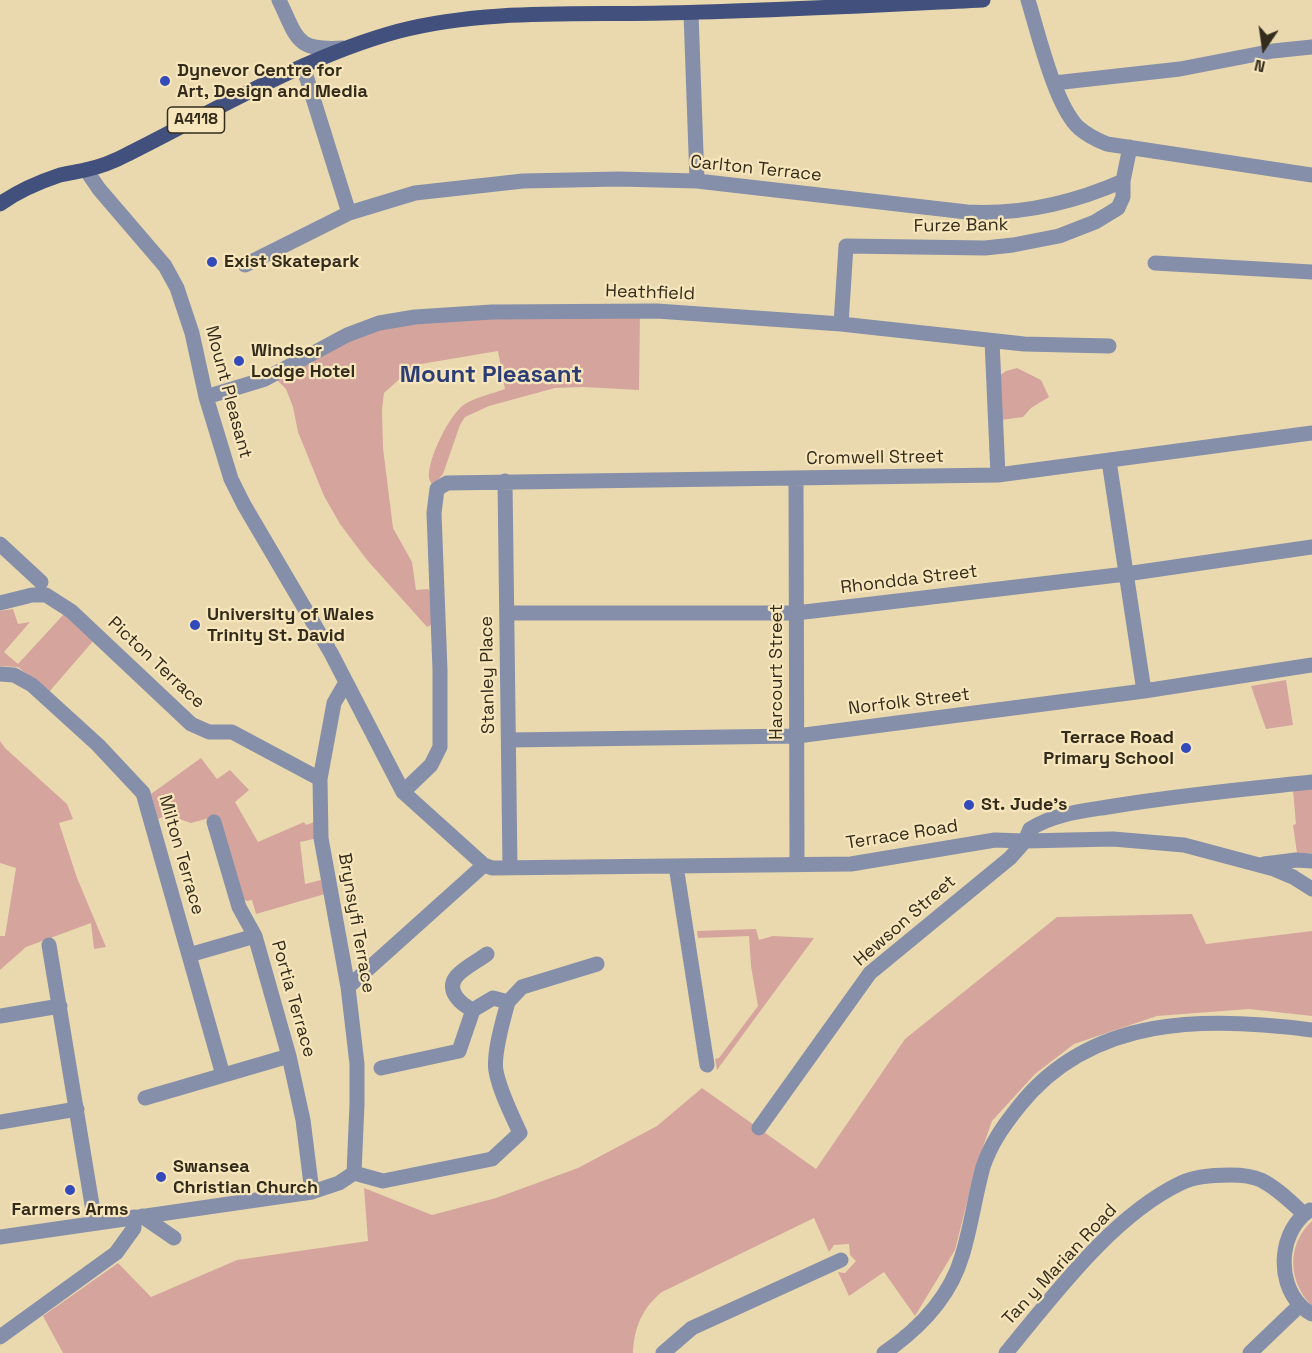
<!DOCTYPE html>
<html>
<head>
<meta charset="utf-8">
<style>
	body { margin:0 }
	#map { position:relative; width:1312px; height:1353px; overflow:hidden; background:#ead9af; font-family:"Space Grotesk",sans-serif }
	canvas { display:block }
	.north { position:absolute; left:1234px; top:18px; width:60px; height:60px; -webkit-text-stroke:4px #f7e6bc; paint-order:stroke; rotate:193deg; font-size:16px; font-weight:700; line-height:24px; text-align:center; color:#332c1c }
	.north::after { content:''; display:block; margin:auto; width:21px; height:27px; background:#332c1c; clip-path:polygon(50% 0,100% 100%,50% 72%,0 100%) }
</style>
</head>
<body>
<div id="map">
<canvas width="1312" height="1353"></canvas>
<div class="north">N</div>
</div>
<script>
const g = document.querySelector('canvas').getContext('2d');
g.lineJoin = 'round';
function fillPath(path, color) { g.fillStyle = color; g.fill(path, 'evenodd'); }
function trace(path, color, width, dash) { g.strokeStyle = color; g.lineWidth = width; g.lineCap = dash ? 'butt' : 'round'; g.setLineDash(dash || []); g.stroke(path); }
function write(font, color, halo, rows, align = 'center') {
  g.font = font + ' "Space Grotesk",sans-serif'; g.lineWidth = 4.5; g.setLineDash([]); g.textBaseline = 'middle'; g.strokeStyle = halo; g.fillStyle = color; for (const [text, x, y, turn = 0] of rows) {
    g.save(); g.translate(x, y); g.rotate((+turn || 0) * Math.PI / 180); g.textAlign = isNaN(turn) ? turn : align; if (halo) g.strokeText(text, 0, 0); g.fillText(text, 0, 0); g.restore();
  }
}
const green = new Path2D(`
	M640,314L639,390L583,387L555,388L489,406L465,417L460,425L443,474L433,486C432,485 429,479 429,478C427,460 450,413 465,404C476,397 492,394 505,389L498,351L415,365L384,393L382,410L383,448L393,528L412,562L416,590L428,589L433,595L431,625L427,627L367,560L340,524L324,496L298,432L293,407L286,389L277,380L319,354L375,329L473,316Z
	M1017,368L1041,380L1049,397L1031,408L1023,417L1001,420L999,376L1006,371Z
	M13,609L18,624L30,622L4,652L18,664L64,614L94,640L49,692L18,667L0,666V611Z
	M1286,680L1293,725L1266,729L1251,686Z
	M0,741L5,748L67,804L73,819L59,823L77,878L106,947L94,949L91,923L26,947L0,970V936H5L16,868L0,863Z
	M201,758L217,779L230,770L249,790L235,802L258,842L304,822L306,825L317,821L318,838L300,842L305,884L321,880L325,894L256,914L252,900L247,901L241,898L217,816L191,823L167,815L158,819L151,794Z
	M1312,788V853H1297L1293,825L1296,824L1293,790Z
	M1192,914L1206,944L1312,931V1016L1249,1009L1157,1016L1074,1044L1035,1074L992,1121L975,1170L955,1250L915,1316L884,1272L849,1296L838,1272L845,1273L856,1261L850,1255L849,1244L834,1245L829,1252L814,1218L662,1292C642,1308 634,1328 633,1353H63L43,1316L118,1263L151,1297L237,1260L368,1241L364,1188L432,1215L496,1198L578,1168L657,1126L702,1088L816,1169L905,1039L1057,917Z
	M756,929L759,940L773,936L814,938L717,1070L715,1059L719,1058L758,1006L751,966L749,936L698,938L697,931Z
	M1312,1221V1306C1288,1282 1286,1245 1312,1221Z`);
const minor = new Path2D(`
	M279,0C298,39 295,51 343,48
	M1028,0C1038,32 1055,106 1079,128C1087,135 1097,140 1107,144L1312,175
	M691,13L697,181
	M303,66L349,213
	M1054,83L1180,69L1273,51L1312,47
	M86,170L99,189L165,266L177,288L192,333L206,397L231,479L244,505L331,653L403,792L484,865L492,868L851,864L995,840L1025,841L1113,839L1184,845L1274,869L1293,877L1312,889
	M1155,263L1312,272
	M245,265L349,213L415,193L523,181L619,179L697,181L967,212C1022,215 1073,203 1123,181L1130,147
	M841,324L846,246L985,248L1013,245L1059,236L1095,222L1118,208L1123,197V181
	M992,341L998,475
	M206,397L265,379L347,335L379,323L415,317L492,312L657,311L841,324L1024,344L1109,346
	M1109,461L1144,691
	M796,479L797,864
	M505,481L510,867
	M0,544L41,582
	M0,603L32,595H46L71,611L191,724L209,732H232L320,779
	M507,613H796L1126,574L1312,547
	M0,674L14,675L32,685L98,745L143,793L223,1075
	M345,684L334,703L320,779L321,838L348,987L357,1064V1104L354,1173
	M509,740L797,736L1144,691L1312,665
	M403,792L431,765L440,747V670L434,513L437,489L447,483L998,475L1312,433
	M214,822L239,907L255,936L289,1056L303,1120L312,1192
	M1264,864L1296,860L1312,861
	M676,866L707,1065
	M49,945L95,1223
	M189,955L255,936
	M348,987L484,865
	M508,1002L522,987L597,964
	M473,1010C462,1005 445,991 456,977C463,968 478,961 487,954
	M0,1016L60,1006
	M381,1068L459,1051L473,1010L493,998L508,1002
	M145,1098L289,1056
	M0,1122L77,1109
	M759,1128L870,973L1010,858L1025,841L1030,829C1055,813 1085,811 1114,806C1180,795 1246,789 1312,782
	M354,1173L383,1181L492,1159L520,1133C511,1113 500,1092 496,1071C493,1054 503,1020 508,1002
	M1310,1210C1280,1229 1275,1280 1301,1306C1304,1309 1308,1312 1312,1314
	M142,1216L174,1238
	M0,1237L312,1192L339,1183L354,1173
	M0,1337L116,1253L134,1228V1217
	M663,1353L692,1328L841,1260
	M884,1353C919,1329 950,1297 962,1256C971,1227 975,1196 983,1167C991,1143 1004,1125 1020,1105C1092,1015 1207,1016 1312,1030
	M1006,1353C1054,1295 1112,1216 1181,1183C1195,1176 1214,1175 1230,1175C1240,1175 1252,1176 1261,1180C1277,1188 1291,1202 1304,1214
	M1250,1353L1300,1305`);
const major = new Path2D(`
	M0,204C18,191 39,182 60,175C68,173 76,172 85,170C99,167 115,161 128,154C214,111 306,56 399,31C483,9 578,15 664,13C771,11 877,5 983,0`);
const markers = [
	[165,81,6,"#334abb"],
	[212,262,6,"#334abb"],
	[239,361,6,"#334abb"],
	[195,625,6,"#334abb"],
	[1186,748,6,"#334abb"],
	[969,805,6,"#334abb"],
	[161,1177,6,"#334abb"],
	[70,1190,6,"#334abb"]
];
const shields = [
	[196,120,57]
];
const shieldNames = [
	["A4118",196,120]
];
const poiNames = [
	["Dynevor Centre for",177,71],
	["Art, Design and Media",177,92],
	["Exist Skatepark",224,262],
	["Windsor",251,351],
	["Lodge Hotel",251,372],
	["University of Wales",207,615],
	["Trinity St. David",207,636],
	["Terrace Road",1174,738,"right"],
	["Primary School",1174,759,"right"],
	["St. Jude's",981,805],
	["Swansea",173,1167],
	["Christian Church",173,1188],
	["Farmers Arms",70,1210,"center"]
];
const streetNames = [
	["Carlton Terrace",756,169,6],
	["Furze Bank",961,226,-1],
	["Heathfield",650,293,2],
	["Mount Pleasant",228,392,75],
	["Cromwell Street",875,458,-1],
	["Rhondda Street",909,580,-7],
	["Picton Terrace",156,663,43],
	["Harcourt Street",777,672,-90],
	["Stanley Place",488,675,-91],
	["Norfolk Street",909,702,-7],
	["Terrace Road",902,835,-9],
	["Milton Terrace",181,855,74],
	["Hewson Street",905,921,-41],
	["Brynsyfi Terrace",356,923,80],
	["Portia Terrace",293,999,74],
	["Tan y Marian Road",1060,1265,-47]
];
const districtNames = [
	["Mount Pleasant",491,375]
];
fillPath(green, '#d5a59d');
trace(minor, '#858fa9', 15);
trace(major, '#41507d', 15);
for (const [x, y, r, color] of markers) { const dot = new Path2D(); dot.arc(x, y, r, 0, 2 * Math.PI); g.fillStyle = color; g.fill(dot); trace(dot, '#f7e6bc', 2); }
for (const [x, y, w] of shields) { const box = new Path2D(); box.roundRect(x - w / 2, y - 13, w, 26, 4.5); g.fillStyle = '#f7e6bc'; g.fill(box); trace(box, '#332c1c', 1.5); }
write('bold 16px', '#332c1c', null, shieldNames);
write('bold 18px', '#332c1c', '#f7e6bc', poiNames, 'left');
write('18px', '#332c1c', '#f7e6bc', streetNames);
write('bold 24px', '#2c3d76', '#f7e6bc', districtNames);
</script>
</body>
</html>
